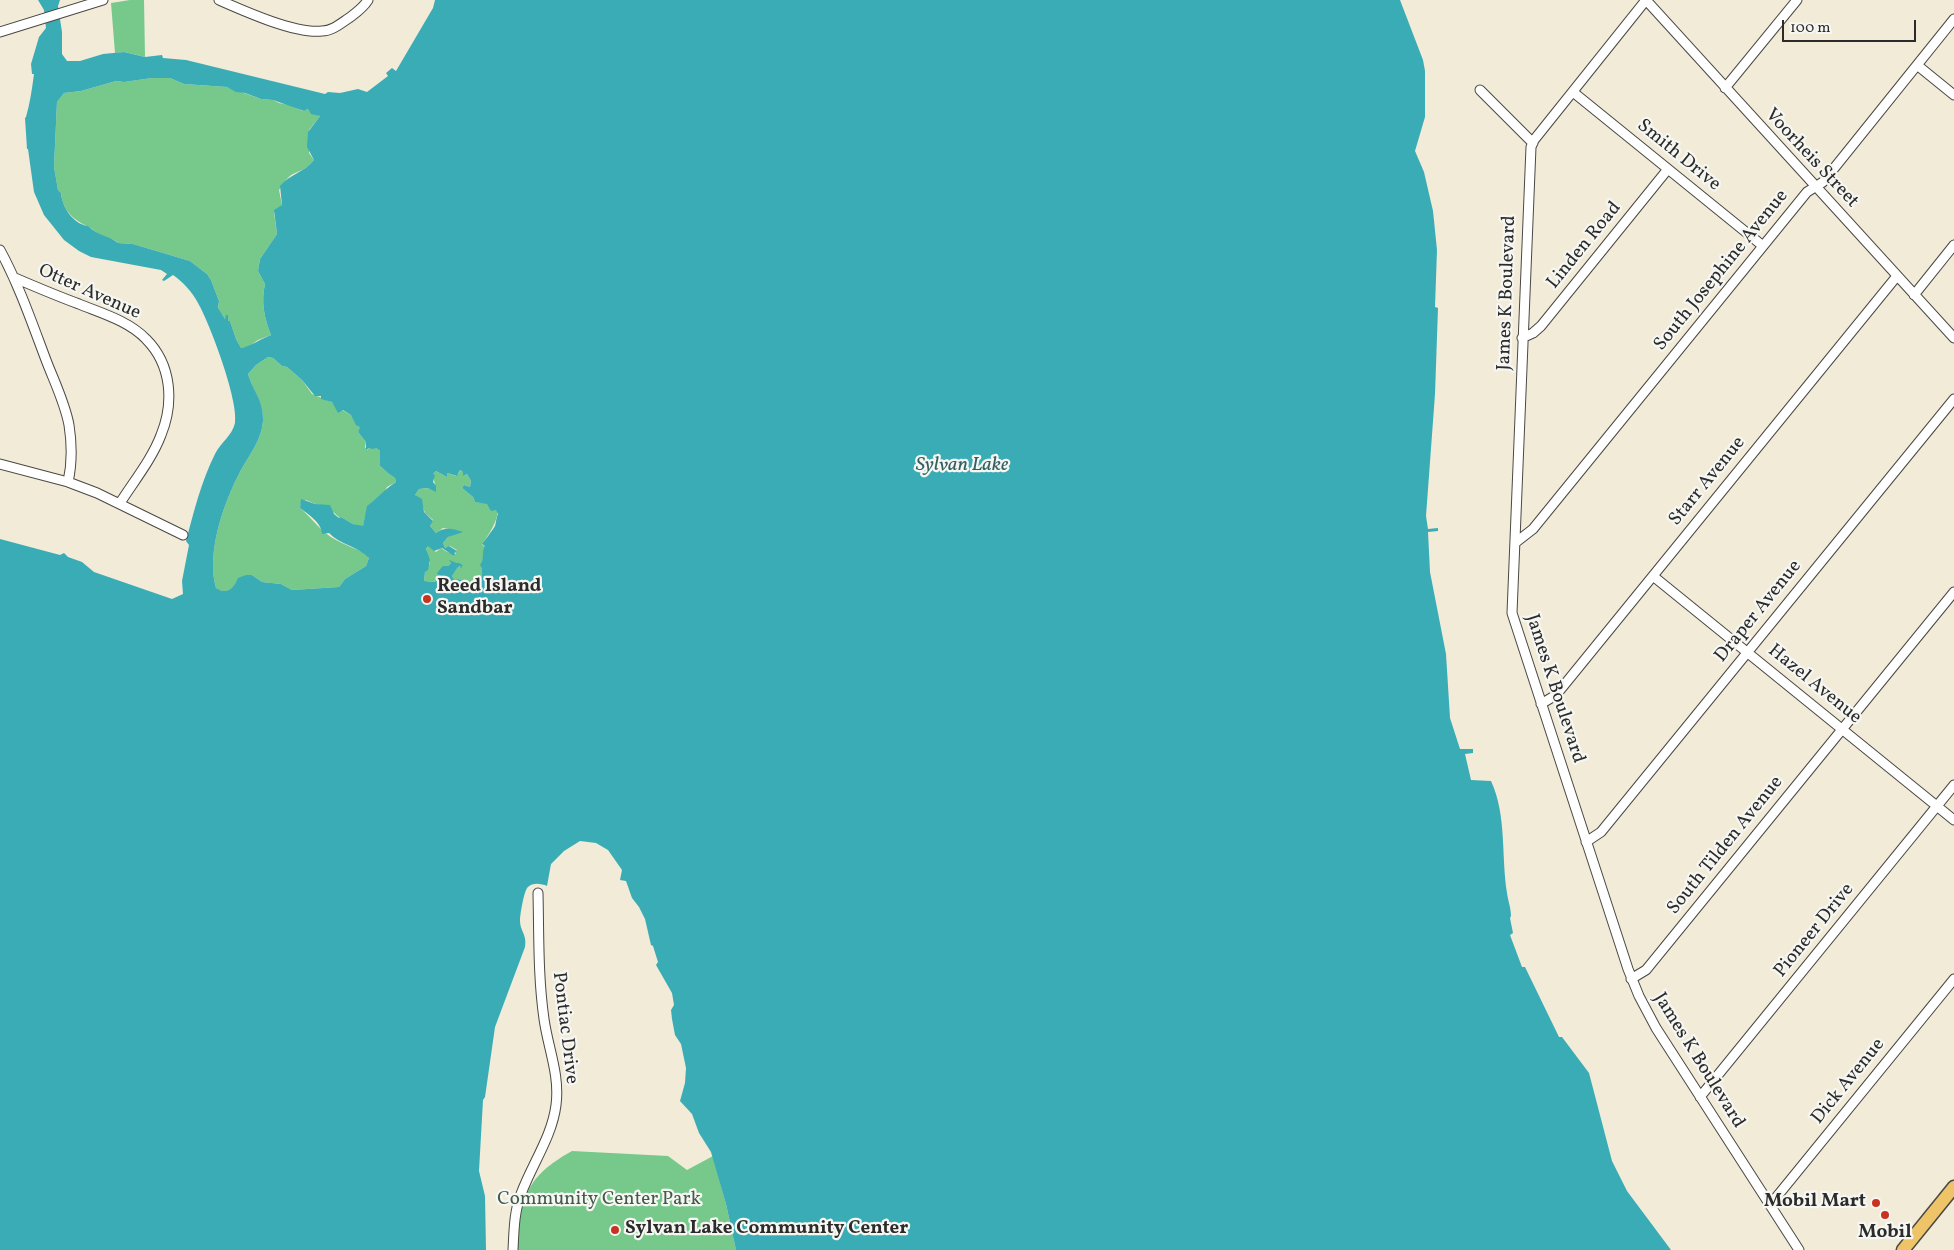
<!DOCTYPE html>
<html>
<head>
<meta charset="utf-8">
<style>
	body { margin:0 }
	#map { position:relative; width:1954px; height:1250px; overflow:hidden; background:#f1ebd8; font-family:Vollkorn,serif }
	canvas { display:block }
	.scale { position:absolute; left:1782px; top:20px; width:134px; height:22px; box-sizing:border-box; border:2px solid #2b2b2b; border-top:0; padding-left:6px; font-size:15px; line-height:18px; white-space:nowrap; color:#2b2b2b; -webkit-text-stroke:4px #f6f6f2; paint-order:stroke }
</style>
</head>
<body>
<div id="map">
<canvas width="1954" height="1250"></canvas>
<div class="scale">100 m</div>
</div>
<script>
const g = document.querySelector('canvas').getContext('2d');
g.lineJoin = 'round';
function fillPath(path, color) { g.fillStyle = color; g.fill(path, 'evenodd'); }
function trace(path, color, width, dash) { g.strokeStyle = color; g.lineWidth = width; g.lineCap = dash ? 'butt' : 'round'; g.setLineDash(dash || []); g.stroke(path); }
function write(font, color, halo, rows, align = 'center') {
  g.font = font + ' Vollkorn,serif'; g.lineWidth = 4.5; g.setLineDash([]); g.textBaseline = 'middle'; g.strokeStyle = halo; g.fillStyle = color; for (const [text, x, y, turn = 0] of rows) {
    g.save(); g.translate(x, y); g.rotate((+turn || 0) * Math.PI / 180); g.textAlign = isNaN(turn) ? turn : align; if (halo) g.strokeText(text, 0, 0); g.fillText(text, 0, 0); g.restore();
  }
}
const green = new Path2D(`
	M130,0H144L145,57L124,52L115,53L111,3Z
	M152,78H170L184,84L227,87L261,99L273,100L279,103L289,105L303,111L309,109L310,112L320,116L309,130V153L314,160C308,168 302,170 293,174C287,177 283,185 279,190L282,205L274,213L277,234L260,259L258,271L265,284C261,302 264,317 271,335L258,340L248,347L241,348L236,339L230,321H228L226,317L225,319L218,309L219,301L211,280L207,274L190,261L133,244L118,243C114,238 109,240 103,237C98,234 92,228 87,226C73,220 62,209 61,193L58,190L54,167L57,102L64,93L81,91L116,81L124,82Z
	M268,357L273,358L282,366L287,367L302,380L312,394L332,402L335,406L351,415L361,426L358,432L366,442L365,447L367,450L369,448H376L380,451V466L389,474L395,478L396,482L387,487L383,495L374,501L365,517L363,527L353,524L341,517L340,518L326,506L315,504L306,500L301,503L300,508C312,518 322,533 336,540C345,545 356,549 366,553L369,558L366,566L345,579L339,587L292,590L281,584L262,582L252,575H246C237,584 228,597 216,588C206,552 224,502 241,470C250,454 262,439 263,421C264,403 253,391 248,374L256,365Z
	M460,470L463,472V476L467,474L471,481L470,487L464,485L462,488L473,497L475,502L486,503L498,511C496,525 489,533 482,545L485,546L482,564V576C476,584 463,582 454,579L452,576L456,568L463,565L450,561L451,563C447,568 441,569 436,574L441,576V579L436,582L424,581L425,572L430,563L426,550L428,545L436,552L441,548L447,552L456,554L455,552L457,550L450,546L445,548L443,543L448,537L460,531L443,528L436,533L430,526L433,520L425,513L421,502L415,495L419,489L429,488L436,491L433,474L436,471L447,477V473L456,476L459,473Z
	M572,1151L668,1156L687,1170L713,1156L726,1204L736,1250H518C520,1199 525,1177 572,1151Z`);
const water = new Path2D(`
	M38,0H60L58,6L62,32V54L67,61H80L103,54L124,52L145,57L162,55L163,58L186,60L325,94L328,92L340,93L358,89L367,92L388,76L386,73L392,68L396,71L433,8L435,0H1400L1423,60L1425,71V117L1415,151L1424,172L1433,211L1437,250L1435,307L1438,308L1435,394L1426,516L1428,529L1438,528V531L1428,532L1430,572L1446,654L1450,718L1460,749H1473V753L1465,754L1471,780L1491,781C1507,816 1501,855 1507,893C1508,901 1511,908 1511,916L1510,918L1513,933L1510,935L1522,967H1525L1559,1037H1562L1589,1073L1612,1161L1627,1191L1671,1250H736L726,1204L711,1152L699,1133L692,1114L680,1101L685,1083L686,1068L681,1044L675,1035L672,1019L671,1010L674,1005L672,993L656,965L658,962L653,946L651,945L645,919L639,907L632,898L626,881L620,880L622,870L608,850L596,843L580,841L564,851L551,864L547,886C542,884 533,882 528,887C524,890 520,915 520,921C520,931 527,934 525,947L495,1027L485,1097L483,1100L479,1171L485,1196L486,1250H0V539L60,555L64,553L68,557L82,562L94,572L172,599L183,594L182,581L189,545L186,541C194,511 201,482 215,454C221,442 232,436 235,423C239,401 210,324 198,303C193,293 182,281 173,275L164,281L162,280L167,274L161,270L91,257L79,251L64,240L44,215L34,192L28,149H27L25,118L26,117C30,103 32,89 34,74H32L31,64L39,37L46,28L44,10ZM152,78H170L184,84L227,87L236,92L245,93L261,99L273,100L304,111L308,109L311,114L320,116L308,132L307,147L314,160C305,172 290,174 280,186L282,205L274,210L277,234L260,259L258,271L265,284C261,302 264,317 271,335C260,339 252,346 241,348L236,339L230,321H228V315H226L225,319L218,308L219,301L211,280L207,274L190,261L133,244L118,243C112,237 98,236 88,226C73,224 62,207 61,193L58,190L54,167L57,102L64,93L81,91L116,81L124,82ZM268,357L273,358L282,366L287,367L302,380L315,396H321V399L332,402L338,413L343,410L351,415L356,425L360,427L358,432L366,442V450L369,448L373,449L376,448L380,451V466L389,474L395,478L396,482C386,488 378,498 367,506L363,526L353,524L341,517L339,518L334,514L330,505L315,504L301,499L300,508C308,514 322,523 322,534L329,533C340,545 358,546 369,558L366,566L345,579L339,587L292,590L281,584L262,582L252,575H246L238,578C234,589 226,595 216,588C206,552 224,502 241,470C250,454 262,439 263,421C264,401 253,391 248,374L256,365ZM460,470L463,472V476L467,474L471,481L470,487L464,485L462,488L473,497L475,502L487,504L491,511L496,510L498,514C496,518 496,523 495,526C494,528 484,542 482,544L485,546C481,552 485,559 480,565L482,568V576C475,585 464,580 454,579L452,576L457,568L460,566L461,568L463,565L459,563H457L449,560L451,563L448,566H443L436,574L441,576V579L435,582L424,581L425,572L428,570L430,560L426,549L428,546L434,551L442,548L454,556L455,552L457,551L449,546L445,548L443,543L448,537L463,532C455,529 444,526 436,533L430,526L433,521L424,512L422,499L415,495L419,489L428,488L436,492V486L433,482L435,475L433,474L436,471L447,477V473L457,476Z`);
const minor = new Path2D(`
	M219,0C244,11 295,34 322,31C332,31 340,24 349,18C357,12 363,8 368,0
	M1646,0L1534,140L1531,147L1512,613L1628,969L1639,996L1656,1028L1799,1250
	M1646,0L1954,338
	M0,32L103,0
	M1917,65L1954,95
	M1725,88L1797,0
	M1480,90L1533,143
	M1573,92L1763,246
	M0,250C19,285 32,323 46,360C54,381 65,403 69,425C72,444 72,464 68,482
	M15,278C36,287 57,296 79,304C101,313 129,321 146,339C172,365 174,403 161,435C152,459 134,481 120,503
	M1914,295L1954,245
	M1522,338L1533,333L1541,326L1668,169
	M0,464L68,482L97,493L183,535
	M1515,543L1533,529L1807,192L1823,182L1954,19
	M1653,576L1954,820
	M1541,704L1556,695L1897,276
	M1586,842L1601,832L1954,399
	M1631,979L1646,970L1954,592
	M1700,1097L1954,785
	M1770,1205L1954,979
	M513,1250C514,1231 514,1212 521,1194C532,1164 552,1137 556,1105C560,1075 548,1048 544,1019C538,977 539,935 538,893`);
const highway = new Path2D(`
	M1903,1250L1954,1187`);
const markers = [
	[427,599,5,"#c8321e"],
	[1876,1203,5,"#c8321e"],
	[1885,1215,5,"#c8321e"],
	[615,1230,5,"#c8321e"]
];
const streetNames = [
	["Smith Drive",1678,156,39],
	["Voorheis Street",1811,159,47],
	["Linden Road",1585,246,-51],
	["South Josephine Avenue",1722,271,-51],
	["Otter Avenue",89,293,24],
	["James K Boulevard",1508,293,-88],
	["Starr Avenue",1708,482,-51],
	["Draper Avenue",1759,612,-51],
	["Hazel Avenue",1814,685,39],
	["James K Boulevard",1554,689,72],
	["South Tilden Avenue",1726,846,-51],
	["Pioneer Drive",1815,931,-51],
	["Pontiac Drive",564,1028,83],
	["James K Boulevard",1698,1061,58],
	["Dick Avenue",1849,1082,-51]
];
const poiNames = [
	["Reed Island",437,588],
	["Sandbar",437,610],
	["Mobil Mart",1866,1203,"right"],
	["Sylvan Lake Community Center",625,1230],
	["Mobil",1885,1234,"center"]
];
const parkNames = [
	["Community Center Park",599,1201]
];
const waterNames = [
	["Sylvan Lake",962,466]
];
fillPath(green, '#76c98b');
fillPath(water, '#3aacb5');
trace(minor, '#494845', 11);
trace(highway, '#494845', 15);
trace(minor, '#fff', 9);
trace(highway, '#efc469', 12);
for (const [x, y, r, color] of markers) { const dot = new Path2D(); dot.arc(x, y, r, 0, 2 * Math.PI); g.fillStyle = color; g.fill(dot); trace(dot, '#f6f6f2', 2); }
write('19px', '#2b2b2b', '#f6f6f2', streetNames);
write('bold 19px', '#2b2b2b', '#f6f6f2', poiNames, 'left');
write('19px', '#425a48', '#f6f6f2', parkNames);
write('italic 20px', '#315f62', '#f6f6f2', waterNames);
</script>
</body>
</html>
